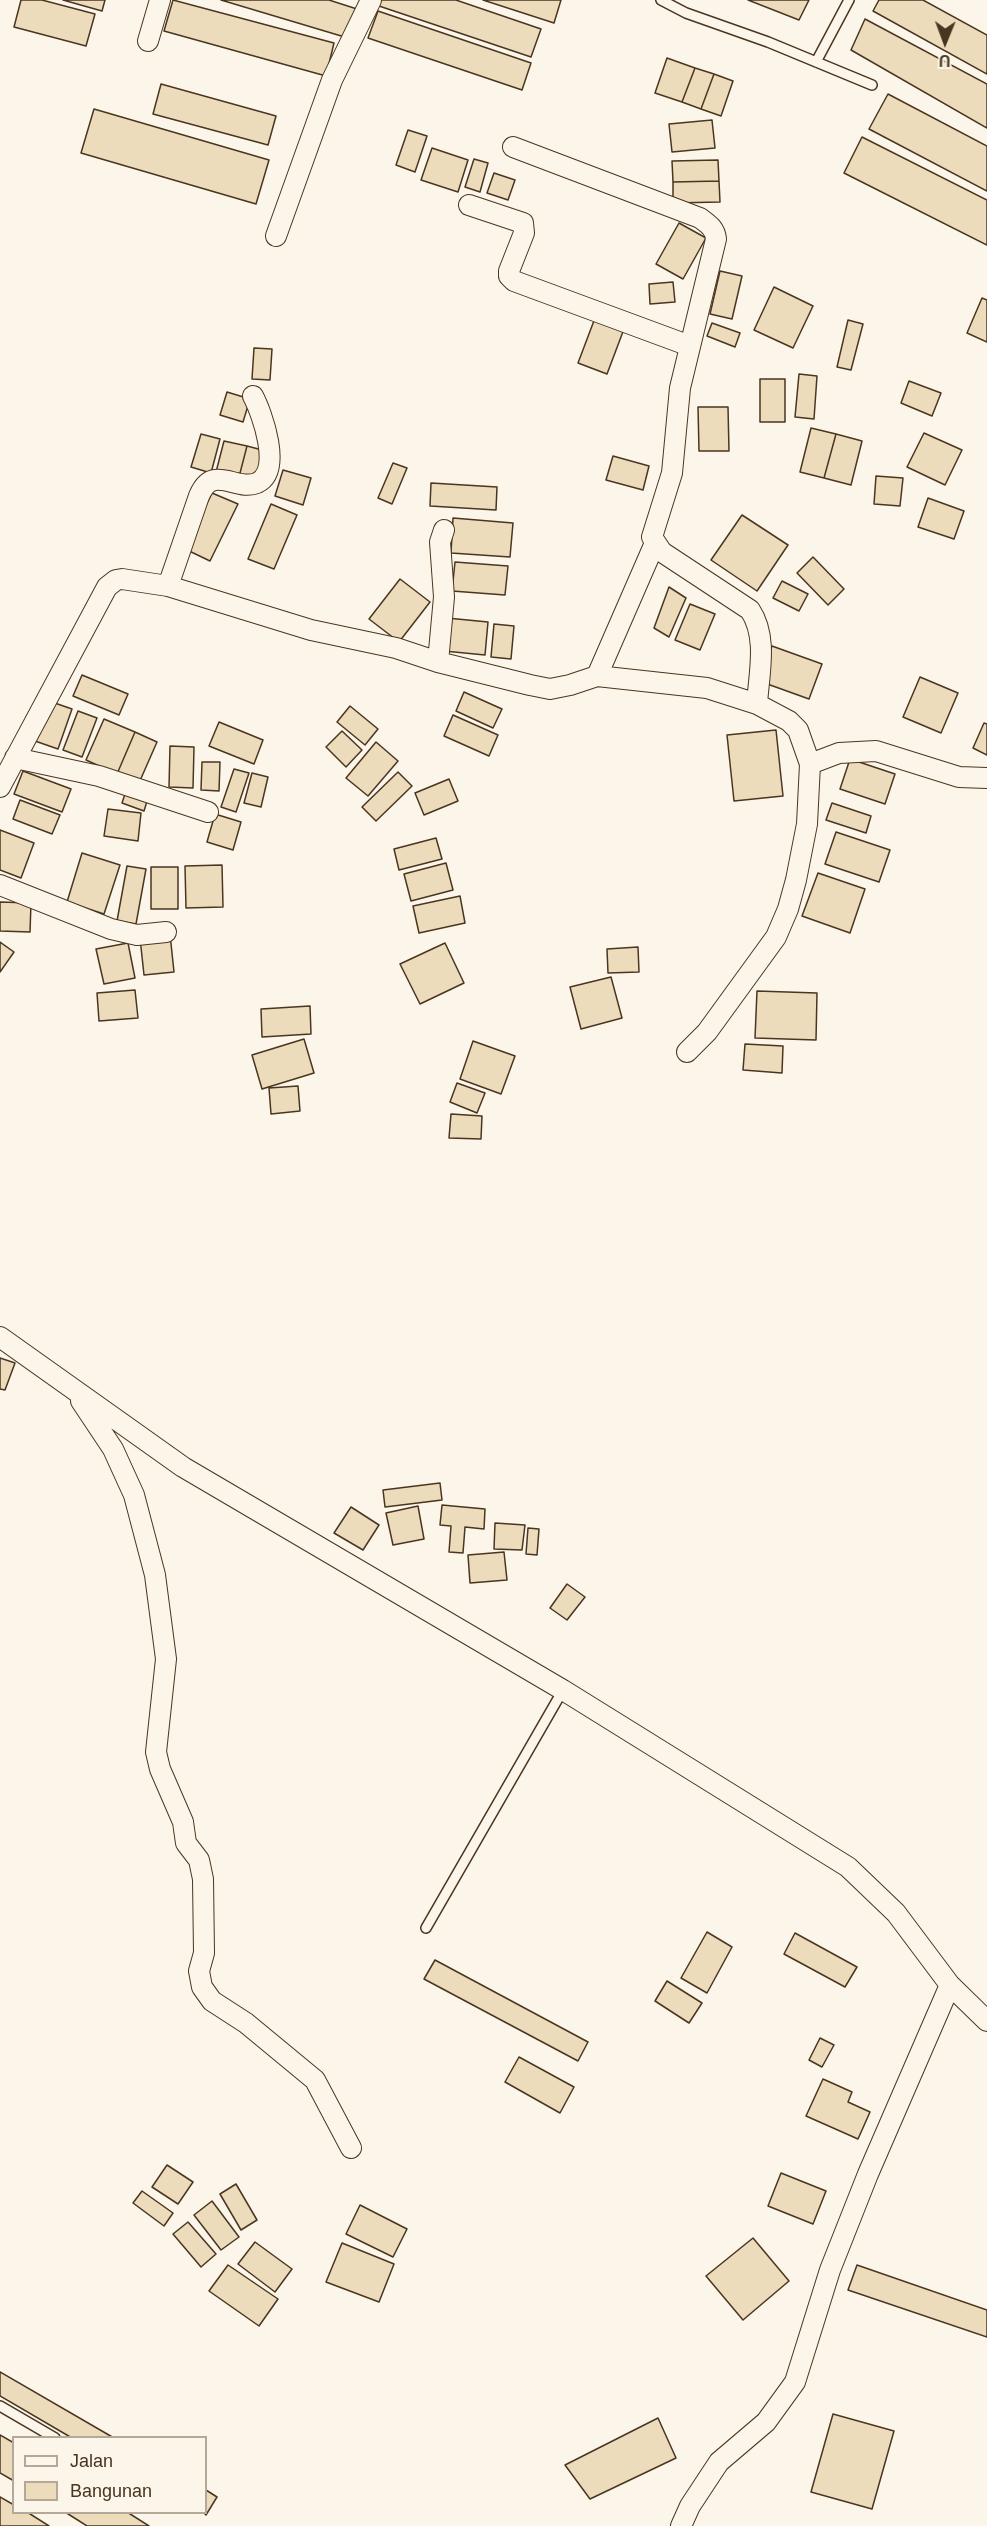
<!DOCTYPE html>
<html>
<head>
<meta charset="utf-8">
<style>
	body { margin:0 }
	#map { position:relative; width:987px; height:2526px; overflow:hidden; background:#fbf6e9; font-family:Helvetica,sans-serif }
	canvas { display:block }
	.legend { position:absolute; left:12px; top:2436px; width:195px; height:78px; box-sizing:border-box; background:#fbf6e9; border:2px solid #b4a999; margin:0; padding:8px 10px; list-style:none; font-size:18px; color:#4a3520 }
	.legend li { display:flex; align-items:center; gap:12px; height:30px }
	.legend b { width:30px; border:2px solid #b4a999 }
	.north { position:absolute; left:915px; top:12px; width:60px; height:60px; -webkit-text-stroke:4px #fbf6e9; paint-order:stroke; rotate:181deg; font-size:16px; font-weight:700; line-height:24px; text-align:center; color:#4a3520 }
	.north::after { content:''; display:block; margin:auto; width:21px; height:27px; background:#4a3520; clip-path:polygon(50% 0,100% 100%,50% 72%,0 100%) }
</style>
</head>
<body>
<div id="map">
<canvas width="987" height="2526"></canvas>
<ul class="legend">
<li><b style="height:8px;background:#fbf6e9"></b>Jalan</li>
<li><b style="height:16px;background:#ecdcbc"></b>Bangunan</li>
</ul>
<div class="north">U</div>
</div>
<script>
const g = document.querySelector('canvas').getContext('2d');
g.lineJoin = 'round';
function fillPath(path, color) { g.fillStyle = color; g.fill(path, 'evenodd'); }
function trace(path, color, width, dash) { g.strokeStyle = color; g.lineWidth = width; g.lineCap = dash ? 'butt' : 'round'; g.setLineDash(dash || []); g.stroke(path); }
const building = new Path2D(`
	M21,0H42L95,14L86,46L14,27Z
	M63,0H105L102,11Z
	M173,0L334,43L326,76L164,31Z
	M221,0H329L357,9L348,38Z
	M381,0H456L541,29L531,57L379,6Z
	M483,0H561L554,23Z
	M748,0H809L799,20Z
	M879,0H923L987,35V74L873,11Z
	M378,11L531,63L522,90L368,38Z
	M865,19L987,84V128L851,50Z
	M667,58L695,68L682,102L655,93Z
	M695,68L714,74L701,109L682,102Z
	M714,74L733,81L721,116L701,109Z
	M161,84L276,116L268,145L153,114Z
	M888,94L987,146V191L869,129Z
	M94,109L269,160L256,204L81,153Z
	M712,120L715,148L672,152L669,124Z
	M408,130L427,136L415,172L396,165Z
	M862,137L987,200V245L844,173Z
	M432,148L468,160L458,192L421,180Z
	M474,159L488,163L480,192L465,187Z
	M718,160L719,181L673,182L672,161Z
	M494,173L515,180L508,200L487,193Z
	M719,181L720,202L673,203V182Z
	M679,223L706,238L683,279L656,264Z
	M720,271L742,276L732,319L710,314Z
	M673,282L675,302L650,304L649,284Z
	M774,287L813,306L793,348L754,330Z
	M982,298L987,300V342L967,333Z
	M595,318L624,329L607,374L578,363Z
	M848,320L863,324L851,370L837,367Z
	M712,323L740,333L735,347L707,336Z
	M254,348L272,349L270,380L252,379Z
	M799,374L817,376L814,419L795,417Z
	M760,379H785V422H760Z
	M909,381L941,393L932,416L901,403Z
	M227,392L250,399L243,422L220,415Z
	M698,407H728L729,451H699Z
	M811,428L836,434L824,478L800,472Z
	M924,433L962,450L945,485L907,467Z
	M201,434L220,439L211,473L191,467Z
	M836,434L862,441L851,485L824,478Z
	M224,441L247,446L239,477L216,472Z
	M247,446L266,451L258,482L239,477Z
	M613,456L649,466L643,490L606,480Z
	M393,463L407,468L392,504L378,498Z
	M283,470L311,478L303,505L275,496Z
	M876,476L903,478L900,506L874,504Z
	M431,483L497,487L496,510L430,506Z
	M212,493L238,504L210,561L185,549Z
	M928,498L964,511L954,539L918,527Z
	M271,504L297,515L274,569L248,559Z
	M742,515L788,545L757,591L711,560Z
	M453,518L513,523L510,557L451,553Z
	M813,557L844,589L828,605L797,573Z
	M455,562L508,566L505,595L452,591Z
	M400,579L430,602L399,642L369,619Z
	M782,581L808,594L799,611L773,598Z
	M669,587L686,598L669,637L654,628Z
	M690,604L715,614L700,650L675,640Z
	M447,618L488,622L485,655L444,651Z
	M494,624L514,626L511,659L491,657Z
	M772,646L822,664L809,699L759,681Z
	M82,675L128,694L119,715L73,696Z
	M920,677L958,693L941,733L903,717Z
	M464,692L502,709L493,728L456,711Z
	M49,701L72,709L58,749L35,741Z
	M350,706L378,729L365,745L337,722Z
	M78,711L97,718L82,757L63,750Z
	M453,715L498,735L489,756L444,736Z
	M104,719L135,732L117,774L86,760Z
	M219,722L263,740L254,764L209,746Z
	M984,723L987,724V755L973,748Z
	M776,730L783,796L734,801L727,735Z
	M342,731L362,750L346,767L326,747Z
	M135,732L157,742L139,783L117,774Z
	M376,742L398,761L368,796L346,778Z
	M170,746L194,747L193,788L169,787Z
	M850,759L895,774L885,804L840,789Z
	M202,762H220L219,791L201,790Z
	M234,769L249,773L236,812L221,807Z
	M23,771L71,789L62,812L14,794Z
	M398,772L412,786L376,821L362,807Z
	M252,773L268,777L261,807L244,803Z
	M449,779L458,801L424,815L415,793Z
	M126,791L148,798L144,811L122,803Z
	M20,800L60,815L52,834L13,819Z
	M832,803L871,816L866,833L826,820Z
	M108,809L141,813L138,841L104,836Z
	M215,814L241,822L233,850L207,842Z
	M0,830L34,843L21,878L0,870Z
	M836,832L890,850L879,882L825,864Z
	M436,838L442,859L399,870L394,849Z
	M82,853L120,865L104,914L67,902Z
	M446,863L453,890L411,901L404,874Z
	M222,865L223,907L186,908L185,866Z
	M127,866L146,869L136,924L117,921Z
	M151,867H178V909H151Z
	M818,873L865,889L850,933L802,916Z
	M460,896L465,923L419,933L413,906Z
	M0,902L31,903L30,932L0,931Z
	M170,934L174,972L144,975L140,938Z
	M0,942L14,952L0,972Z
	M128,943L135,978L104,984L96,949Z
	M445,943L464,983L420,1004L400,964Z
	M638,947L639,972L608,973L607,949Z
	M611,977L622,1018L581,1029L570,987Z
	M135,990L138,1018L99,1021L97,993Z
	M757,991L817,993L816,1040L755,1038Z
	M310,1006L311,1034L262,1037L261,1009Z
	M304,1039L314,1073L262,1089L252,1055Z
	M473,1041L515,1056L501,1094L460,1079Z
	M745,1044L783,1046L782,1073L743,1070Z
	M457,1083L485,1093L477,1113L450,1102Z
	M298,1086L300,1111L271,1114L269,1088Z
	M451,1114L482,1116L481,1139L449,1138Z
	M0,1358L15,1363L5,1390L0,1389Z
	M440,1483L442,1500L385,1507L383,1490Z
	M442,1505L485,1509L484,1529L465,1527L463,1553L449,1552L451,1526L440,1525Z
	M418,1506L424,1539L393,1545L386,1513Z
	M351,1507L379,1525L363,1550L334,1533Z
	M495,1523L525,1525L522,1550L494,1549Z
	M528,1528L539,1529L537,1555L526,1554Z
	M504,1552L507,1580L470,1583L468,1555Z
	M567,1584L585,1597L567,1620L550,1608Z
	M707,1932L732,1947L707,1993L681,1978Z
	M795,1933L857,1967L845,1987L784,1954Z
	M435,1960L588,2042L578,2061L424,1979Z
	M667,1981L702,2003L689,2023L655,2001Z
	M820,2038L834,2045L822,2067L809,2060Z
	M519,2057L574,2087L560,2113L505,2082Z
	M823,2079L852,2092L848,2102L870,2112L858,2139L806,2116Z
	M167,2165L193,2182L178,2204L152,2187Z
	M781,2173L826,2191L813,2224L768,2206Z
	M236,2184L257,2220L241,2230L220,2194Z
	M142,2191L173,2213L164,2226L133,2203Z
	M212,2201L239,2237L221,2250L194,2215Z
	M360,2205L407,2229L393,2257L346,2234Z
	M188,2222L216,2254L201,2267L173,2234Z
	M753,2238L789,2281L743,2320L706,2276Z
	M255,2242L292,2269L275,2292L238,2264Z
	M342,2243L394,2264L379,2302L326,2282Z
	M228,2265L278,2299L259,2326L209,2291Z
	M857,2265L987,2310V2337L848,2290Z
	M0,2372L114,2438H72L0,2396Z
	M833,2414L894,2431L872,2509L811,2492Z
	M658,2418L676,2458L590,2499L565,2465Z
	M0,2435L14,2443V2481L0,2473Z
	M206,2490L217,2497L206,2515L203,2512H206Z
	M0,2497L14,2505V2512H27L49,2526H0Z
	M65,2512H127L149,2526H87Z`);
const service = new Path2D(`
	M661,0L686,13L768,42L872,85
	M816,62L849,0
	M426,1928L563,1690
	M0,2406L55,2438`);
const minor = new Path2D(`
	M148,41L160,0
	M513,147L700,218C708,224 715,228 716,239L680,388L672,473L652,537L662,552L750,610C768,637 759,673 757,704
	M469,205L523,223L524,233L509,271V276L514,281L690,346
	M276,236L332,80L371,0
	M168,586L199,496C202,489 207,481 215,480C229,478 243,489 257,483C283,471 262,413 253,396
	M438,662L444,597L440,542L444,530
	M597,676L655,543
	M15,758L99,776L208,812
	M810,764L839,753L876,751L959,777L987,778
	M0,787L107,587L116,580L122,579L168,586L311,630L396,648L438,662L530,685L550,689L570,685L597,676L707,688L757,704L789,721L798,730L810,764L807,824L796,880L788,909L776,937L707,1032L687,1052
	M0,885L111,929L137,935L166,932
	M0,1337L183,1467L563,1690L848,1867L896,1913L950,1985L987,2021
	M81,1401L113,1449L134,1495L155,1575L166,1659L156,1752L160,1769L183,1822L186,1843L199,1860L203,1879L204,1953L199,1971L202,1987L212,2001L246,2023L315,2080L351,2148
	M681,2526L690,2506L719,2462L766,2422L795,2382L830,2270L868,2174L950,1985`);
fillPath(building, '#ecdcbc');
trace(building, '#4a3520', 1.5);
trace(service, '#4a3520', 12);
trace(minor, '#4a3520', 22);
trace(service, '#fbf6e9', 9);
trace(minor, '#fbf6e9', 20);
</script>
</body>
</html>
